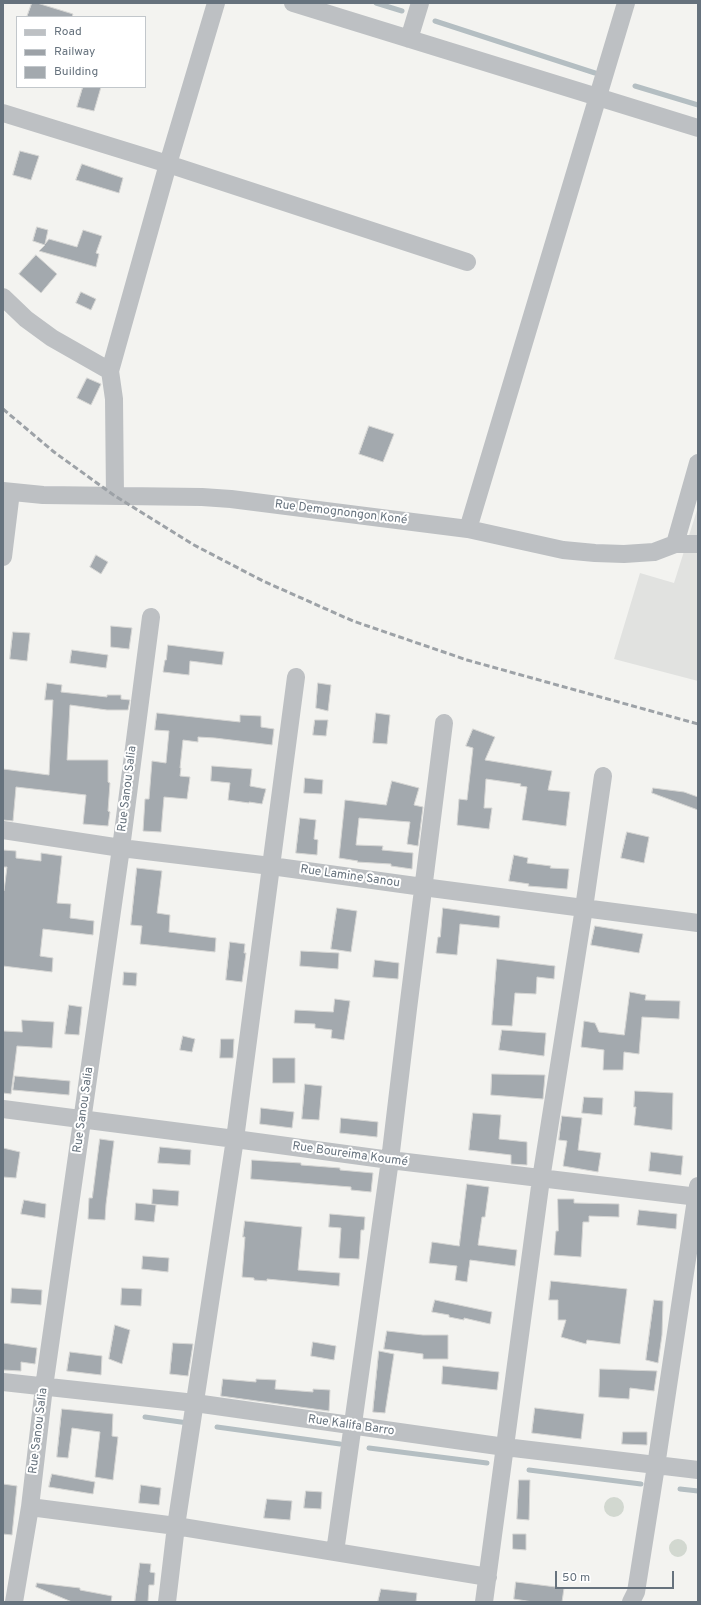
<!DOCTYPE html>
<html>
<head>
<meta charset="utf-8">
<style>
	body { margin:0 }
	#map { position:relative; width:701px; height:1605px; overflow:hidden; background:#f3f3f0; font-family:Overpass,sans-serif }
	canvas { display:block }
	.frame { position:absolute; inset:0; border:4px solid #66727d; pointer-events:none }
	.legend { position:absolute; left:16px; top:16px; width:130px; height:72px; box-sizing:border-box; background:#fff; border:1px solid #c2c7cb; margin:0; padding:5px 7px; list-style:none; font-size:12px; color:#66727d }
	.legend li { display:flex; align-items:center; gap:8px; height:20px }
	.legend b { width:20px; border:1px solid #c2c7cb }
	.scale { position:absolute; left:555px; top:1571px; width:119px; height:18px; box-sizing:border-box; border:2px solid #66727d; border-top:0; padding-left:5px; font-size:12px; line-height:14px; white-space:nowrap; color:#66727d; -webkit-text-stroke:3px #fff; paint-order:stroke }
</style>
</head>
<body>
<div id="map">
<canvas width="701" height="1605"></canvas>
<div class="frame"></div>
<ul class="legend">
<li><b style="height:5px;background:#bdc0c3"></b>Road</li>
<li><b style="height:5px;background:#9da2a7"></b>Railway</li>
<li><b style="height:11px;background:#a3a9ae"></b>Building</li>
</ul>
<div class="scale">50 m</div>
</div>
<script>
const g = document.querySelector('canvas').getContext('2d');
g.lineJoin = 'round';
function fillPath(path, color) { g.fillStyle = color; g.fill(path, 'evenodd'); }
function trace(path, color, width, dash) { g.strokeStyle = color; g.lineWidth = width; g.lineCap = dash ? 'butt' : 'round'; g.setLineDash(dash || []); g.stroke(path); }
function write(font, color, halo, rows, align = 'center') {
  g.font = font + ' Overpass,sans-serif'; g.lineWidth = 4; g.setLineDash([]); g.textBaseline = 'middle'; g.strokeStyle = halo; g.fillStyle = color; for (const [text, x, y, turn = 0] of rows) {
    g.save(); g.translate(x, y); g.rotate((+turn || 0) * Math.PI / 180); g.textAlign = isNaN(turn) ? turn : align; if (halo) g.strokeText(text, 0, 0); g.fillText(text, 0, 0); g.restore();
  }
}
const built = new Path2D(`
	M698,507V681L614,659L640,573L674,583Z`);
const green = new Path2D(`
	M604 1507a10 10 0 1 1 20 0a10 10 0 1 1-20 0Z
	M669 1548a9 9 0 1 1 18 0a9 9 0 1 1-18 0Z`);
const stream = new Path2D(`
	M376,3L402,11
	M435,21L595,73
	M635,86L698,105
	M145,1417L188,1423
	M217,1427L340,1444
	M369,1448L487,1463
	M529,1470L641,1484
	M680,1489L698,1491`);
const building = new Path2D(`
	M32,3H37L73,14L72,17H27Z
	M83,87H101L94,111L77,107Z
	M20,151L39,156L31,180L13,175Z
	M82,164L123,178L119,193L76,180Z
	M37,227L48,230L45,244L49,239L77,247L83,230L102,236L96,253L99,254L96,267L39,251L45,245L33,241Z
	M36,255L57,274L41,293L19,274Z
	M81,292L96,299L91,310L76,303Z
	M87,378L101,384L91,405L77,398Z
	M369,426L394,434L383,462L359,454Z
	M96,555L108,562L101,574L90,567Z
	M111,626L132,628L129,649L111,647Z
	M13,632L30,633L27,661L10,659Z
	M168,645L224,652L222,665L190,661L189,675L163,672L165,660H166Z
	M72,650L108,655L106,668L70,663Z
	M47,683L62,685L61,692L107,697V695H121V699L130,700L128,710H107L70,705L67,760H108V782L110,783L108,811L110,812L108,826L83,824L86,795L16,787L13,821L3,820V769L49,775L53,700H45Z
	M318,683L331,685L328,711L316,708Z
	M157,713L240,722V715L261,716V727L274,729L272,745L215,738L198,737V742L183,740L180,768H181L180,776L190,777L187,799L164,797L161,832L143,831L145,799H149L152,761L166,763L169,731L155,730Z
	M376,713L390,715L387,744L373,743Z
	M315,720H328L326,736L313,735Z
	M473,729L495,737L485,760L552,771L548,790L570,792L566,826L522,820L527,787L520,786L521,784L486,779L484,808H492L489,829L457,825L459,799L467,800L473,748L466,746Z
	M212,766L252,769L250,786L266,789L262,804L249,802V803L228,800L230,783L211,781Z
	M305,778L323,780L322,794L304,793Z
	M392,781L419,788L414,805L423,807L418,846L407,844L410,822L359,818L356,845L383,846L382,850L413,853L412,869L391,866V864L357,862L358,861L339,858L345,800L386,805Z
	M653,788L684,792L698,797V810L652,793Z
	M300,818L316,820L314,839L318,840L317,855L296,853Z
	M627,832L649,837L644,863L621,858Z
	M3,850L16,851V858L41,861V853L62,856L57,903L71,904L70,918L94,921L93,935L43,929L40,956L53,958L52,972L3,966V891H4L7,867H3Z
	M514,855L528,858L527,863L551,866L550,868L569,869L567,889L528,886L529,884L509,881Z
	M137,868L162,871L157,913L170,915L169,932L216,938L215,952L140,944L142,926L131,925Z
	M337,908L357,911L351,952L331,949Z
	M443,908L500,916L499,928L460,924L457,955L436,953L438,937H440Z
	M595,926L643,934L639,953L591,945Z
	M230,942L245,944L244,953H246L242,982L226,980Z
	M301,951L339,953L338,969L300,966Z
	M497,959L555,966L554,979L537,977L536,994L515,993L512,1026L492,1025Z
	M375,960L399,963L398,979L373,977Z
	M124,972L137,973L136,986L123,985Z
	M630,992L646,995L645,1000L680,1001L679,1019L642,1017L639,1054L624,1052L623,1070H603L604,1050L581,1047L584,1021L595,1023L599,1032L624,1035Z
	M335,999L350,1001L344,1040L331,1038L332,1030L315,1028V1024L294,1023L295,1010L333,1012Z
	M69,1005L82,1007L79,1035L65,1034Z
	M22,1020L54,1022L52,1048L17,1046L11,1094L3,1093V1031L22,1032Z
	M502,1030L546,1033L544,1056L499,1050Z
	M183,1036L195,1039L192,1052L180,1050Z
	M221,1039H234L233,1058H220Z
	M273,1058H295V1083H273Z
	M492,1074L545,1075L543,1099L491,1095Z
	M15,1076L70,1081L69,1095L13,1090Z
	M305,1084L322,1086L319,1120L302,1119Z
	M635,1091L673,1093L672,1130L634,1125L636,1107H634Z
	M584,1097L603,1098L602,1115L582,1113Z
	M261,1108L294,1112L292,1128L260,1124Z
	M473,1113L501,1115L499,1139L527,1142V1165L511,1164V1155L469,1150Z
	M562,1116L582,1118L578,1150L601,1153L598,1172L563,1166L567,1141L559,1140Z
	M341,1118L378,1122L377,1137L340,1133Z
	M100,1139L114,1141L106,1204L105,1220L88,1219L89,1198H92Z
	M160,1147L191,1150L190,1165L158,1163Z
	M3,1148L20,1152L16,1178L3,1177Z
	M651,1152L683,1156L681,1175L649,1171Z
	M252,1160L301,1163V1165L340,1168V1170L373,1173L371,1192L351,1190V1187L251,1179Z
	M467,1184L489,1187L485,1217H482L478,1245L517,1250L515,1266L470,1260L467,1282L455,1280L457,1266L429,1263L432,1242L459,1246Z
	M153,1189L179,1191L178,1206L152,1204Z
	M558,1199H574V1203L619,1204V1217L589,1216V1222H583L581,1257L554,1255L556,1231H558Z
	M24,1200L46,1204L45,1218L21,1214Z
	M136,1203L156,1205L154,1222L135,1220Z
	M639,1210L677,1214L676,1229L637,1225Z
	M330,1214L365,1217L364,1230H361L359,1259L339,1258L341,1228L329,1227Z
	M245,1221L302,1227L298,1270L340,1273L339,1286L267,1279V1281L254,1280V1278L242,1277L245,1237H243Z
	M143,1256L169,1258L168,1272L142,1269Z
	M551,1281L627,1289L620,1344L587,1340L586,1344L561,1337L566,1320H558V1300H549Z
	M12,1288L42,1290L41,1305L11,1303Z
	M122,1288L142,1289L141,1306L121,1305Z
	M435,1300L492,1312L490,1324L464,1318V1320L449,1317V1315L432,1312Z
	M654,1300L663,1301L662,1335L658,1363L646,1360Z
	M115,1325L130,1330L122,1364L109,1359Z
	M387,1331L423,1335H448V1359H423V1354L384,1349Z
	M313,1342L336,1346L334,1360L311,1356Z
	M3,1343L37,1348L35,1364L21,1362V1371L3,1370Z
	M173,1343L193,1344L188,1376L170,1374Z
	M379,1351L394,1354L385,1413L373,1412Z
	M70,1352L102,1356L101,1375L67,1371Z
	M443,1366L499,1372L497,1390L442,1384Z
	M600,1369L657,1371L654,1391L630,1388L629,1399L599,1397Z
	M223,1379L256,1382V1379L276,1380L275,1389L313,1392V1389L330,1390L329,1411L221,1396Z
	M535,1408L584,1414L581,1439L532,1433Z
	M62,1409L113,1414L112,1436L118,1437L113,1480L95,1477L100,1432L72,1428L68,1458L57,1457Z
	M623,1432H647V1445L622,1444Z
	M52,1474L95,1482L93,1494L49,1487Z
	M519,1480H530L529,1520L517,1519Z
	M3,1484L17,1486L12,1535L3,1534Z
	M141,1485L161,1488L159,1505L139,1503Z
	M306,1491L322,1492L321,1509L304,1508Z
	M267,1499L292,1501L290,1520L264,1518Z
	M513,1534H526V1550L513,1549Z
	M140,1563L151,1564L150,1572L155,1573L154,1585H149L148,1602H135Z
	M516,1582L564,1588L562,1602H533L514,1599Z
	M37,1583L80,1588V1590L112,1596L111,1602H72L36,1587Z
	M381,1589L417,1593L416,1602H378Z`);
const minor = new Path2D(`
	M293,3L698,128
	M409,39L420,3
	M3,113L168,164L467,262
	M3,297L26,319L52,338L110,371
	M3,491L43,495L202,497L231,499L468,529L563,550L595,553L624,554L654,552L675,544H698
	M115,496L114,399L110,371L168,164L216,3
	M468,529L626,3
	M675,544L698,463
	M3,557L11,492
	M3,830L121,848L271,866L423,887L698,923
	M3,1109L235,1139L390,1160L698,1197
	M3,1382L195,1403L505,1447L698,1470
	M30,1507L176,1526L488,1577
	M335,1552L390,1160L408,1009L444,723
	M14,1602L30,1507L44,1387L121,848L151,617
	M167,1602L176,1526L235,1139L296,677
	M484,1602L541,1179L584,908L603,776
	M631,1602L636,1592L656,1466L698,1186`);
const rail = new Path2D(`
	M3,409L54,452L115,496L194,545L263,581L353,621L467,660L698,724`);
const streetNames = [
	["Rue Demognongon Koné",341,513,7],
	["Rue Sanou Salia",128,789,-83],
	["Rue Lamine Sanou",350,877,8],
	["Rue Sanou Salia",84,1110,-82],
	["Rue Boureima Koumé",350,1155,8],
	["Rue Kalifa Barro",351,1426,8],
	["Rue Sanou Salia",39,1431,-83]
];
fillPath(built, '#e1e2e0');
fillPath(green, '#d2d8d0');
trace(stream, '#b4bec2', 5);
fillPath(building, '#a3a9ae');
trace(building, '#d5d5d3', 1);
trace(minor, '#bdc0c3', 18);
trace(rail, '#9da2a7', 3, [6, 3]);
write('12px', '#66727d', '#fff', streetNames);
</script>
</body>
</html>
